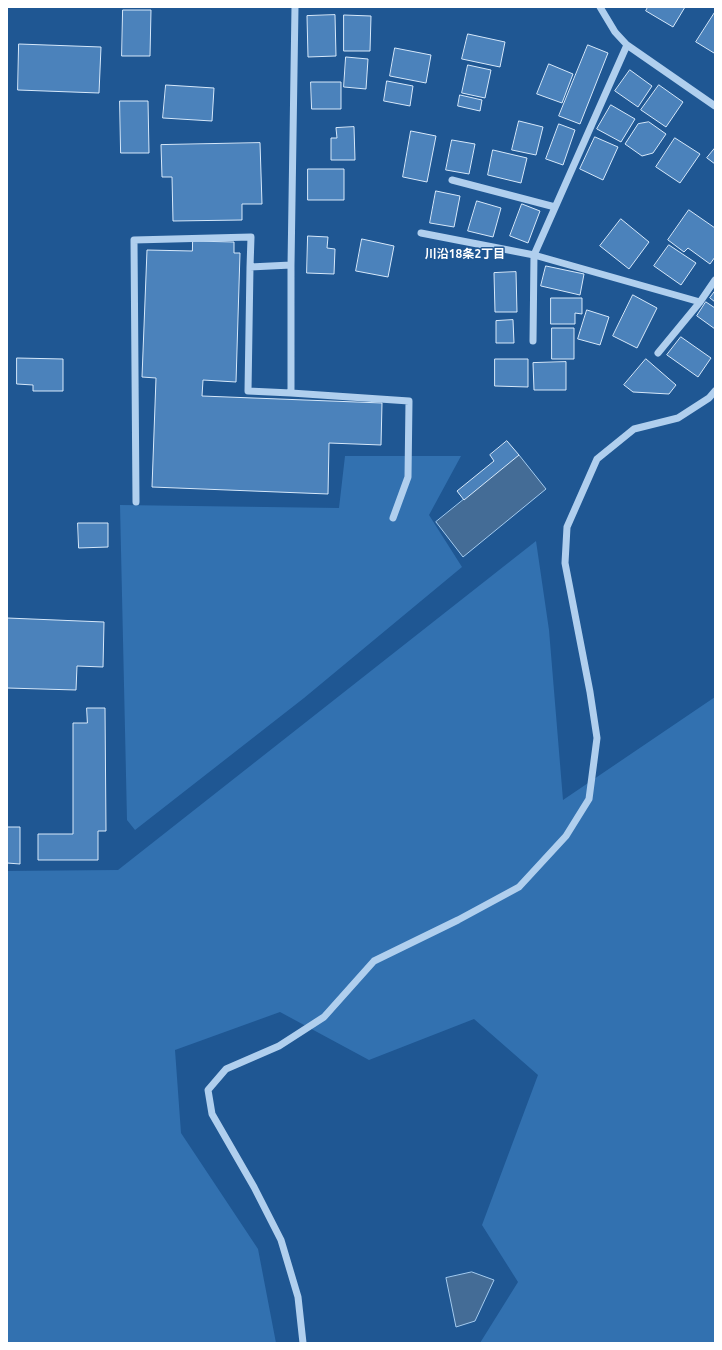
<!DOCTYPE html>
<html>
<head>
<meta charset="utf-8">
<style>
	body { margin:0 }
	#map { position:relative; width:722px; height:1350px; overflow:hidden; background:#1f5793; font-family:Ubuntu,sans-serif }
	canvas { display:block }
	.frame { position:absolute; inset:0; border:8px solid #fff; pointer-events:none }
</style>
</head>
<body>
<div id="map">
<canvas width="722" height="1350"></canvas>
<div class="frame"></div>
</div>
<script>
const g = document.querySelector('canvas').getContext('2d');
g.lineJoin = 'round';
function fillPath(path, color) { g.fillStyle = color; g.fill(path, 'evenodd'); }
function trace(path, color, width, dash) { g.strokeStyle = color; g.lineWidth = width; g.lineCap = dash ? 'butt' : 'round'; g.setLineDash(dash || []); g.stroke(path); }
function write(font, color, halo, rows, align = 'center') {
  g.font = font + ' Ubuntu,"Noto Sans JP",sans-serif'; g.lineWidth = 3; g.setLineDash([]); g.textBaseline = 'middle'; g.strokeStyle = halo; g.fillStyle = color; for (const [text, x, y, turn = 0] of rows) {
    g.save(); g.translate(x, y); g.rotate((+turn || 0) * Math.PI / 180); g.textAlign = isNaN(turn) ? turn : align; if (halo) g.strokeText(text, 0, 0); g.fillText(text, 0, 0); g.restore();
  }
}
const green = new Path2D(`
	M345,456H461L429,515L462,567L304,698L135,830L127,820L120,505L339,508Z
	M536,541L549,630L563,800L715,697V1343H480L518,1282L482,1225L538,1075L474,1019L369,1060L280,1012L175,1050L181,1133L258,1249L276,1343H7V871L118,870Z`);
const water = new Path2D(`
	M519,455L546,489L463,557L436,522Z
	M472,1272L494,1280L475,1321L456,1327L446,1278Z`);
const building = new Path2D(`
	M648,7H685L673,27L646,11Z
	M123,10H151L150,56H122Z
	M715,12V52L714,53L696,42Z
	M335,15L336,56L308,57L307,16Z
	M344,15L371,16L370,51H344Z
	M468,34L505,42L500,67L462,59Z
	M19,44L101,47L99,93L18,90Z
	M588,45L608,53L580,124L559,116Z
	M395,48L431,55L426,83L390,76Z
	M346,57L368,59L366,89L344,87Z
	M549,64L573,74L562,103L537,94Z
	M468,65L491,70L485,98L462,93Z
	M630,70L652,86L638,107L615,91Z
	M387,81L413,86L410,106L384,101Z
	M311,82H341V109H312Z
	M166,85L214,88L212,121L163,118Z
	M659,85L683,102L666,127L641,110Z
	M460,95L482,100L480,111L458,106Z
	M120,101H148L149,153H121Z
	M611,105L635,119L621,142L597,129Z
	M519,121L543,127L536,155L512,150Z
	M649,122L666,134L653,153L642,156L625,144L638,124Z
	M559,124L575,130L563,165L546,159Z
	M354,127L355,160H331V138H337L336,128Z
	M411,131L436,136L427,182L403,177Z
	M595,137L618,147L603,180L580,169Z
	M675,138L700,154L680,183L656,167Z
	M452,140L475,144L469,174L446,170Z
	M260,143L262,204H242V220L173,221L172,177H162L161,145Z
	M715,148V164L707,158Z
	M493,150L527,158L521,183L488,175Z
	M308,169H344V200H308Z
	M436,191L460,196L454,227L430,223Z
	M477,201L501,208L493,237L468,231Z
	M522,204L540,211L528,243L510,236Z
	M689,210L715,228V257L710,264L688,248L684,252L668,240Z
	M621,219L649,242L629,269L600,246Z
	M308,236L328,237L327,248L335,249L334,274L307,273Z
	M362,239L394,246L388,277L356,271Z
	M193,241L234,242V253H240L236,382L203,380L202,396L382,403L381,445L329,443L328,494L152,487L156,378L142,377L147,250L192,251Z
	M669,245L696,263L681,285L654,266Z
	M546,266L584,274L580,295L541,286Z
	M516,272L517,312H495L494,273Z
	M715,291V302L710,298Z
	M633,295L657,308L637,348L613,336Z
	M551,298H582V314L575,313V324H551Z
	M706,302L715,308V329L697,316Z
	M587,310L609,317L600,345L578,339Z
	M513,320L514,343H496V321Z
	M552,328H574V359H552Z
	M681,337L711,358L698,377L667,355Z
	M17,358L63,359V391H33V385L17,384Z
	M495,359H528V387L495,386Z
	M646,359L676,385L669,394L633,392L624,385Z
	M566,362V390H534L533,363Z
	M507,441L519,455L464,500L457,491L494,461L490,455Z
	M78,523H108V547L79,548Z
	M7,618L104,622L103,667L77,666L76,690L7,688Z
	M87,708H105L106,831H98V860H38V834H73V723H87Z
	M7,827H20V864L7,863Z`);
const minor = new Path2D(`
	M295,7L291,265V393L409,401L408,477L393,518
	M600,7L615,32L627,45L715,106
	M452,180L555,207
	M421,233L534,255L700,302
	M533,341L534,255L627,45
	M658,353L700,302L715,280
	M291,393L248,391L250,267L291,265
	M136,502L134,240L251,237L250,267
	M303,1343L298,1297L281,1240L254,1187L212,1114L208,1090L226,1069L279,1046L324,1017L374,961L458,920L519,887L566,836L589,799L597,738L590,692L565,563L567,527L597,459L634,429L678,418L709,398L715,391`);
const neighbourhoodNames = [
	["川沿18条2丁目",465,254]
];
fillPath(green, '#3271b0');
fillPath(water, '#446c96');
trace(water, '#a4cbef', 1);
fillPath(building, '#4b82bb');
trace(building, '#d6e8fa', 1);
trace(minor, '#b0cfee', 7);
write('bold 12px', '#fff', '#1f5793', neighbourhoodNames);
</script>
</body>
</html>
